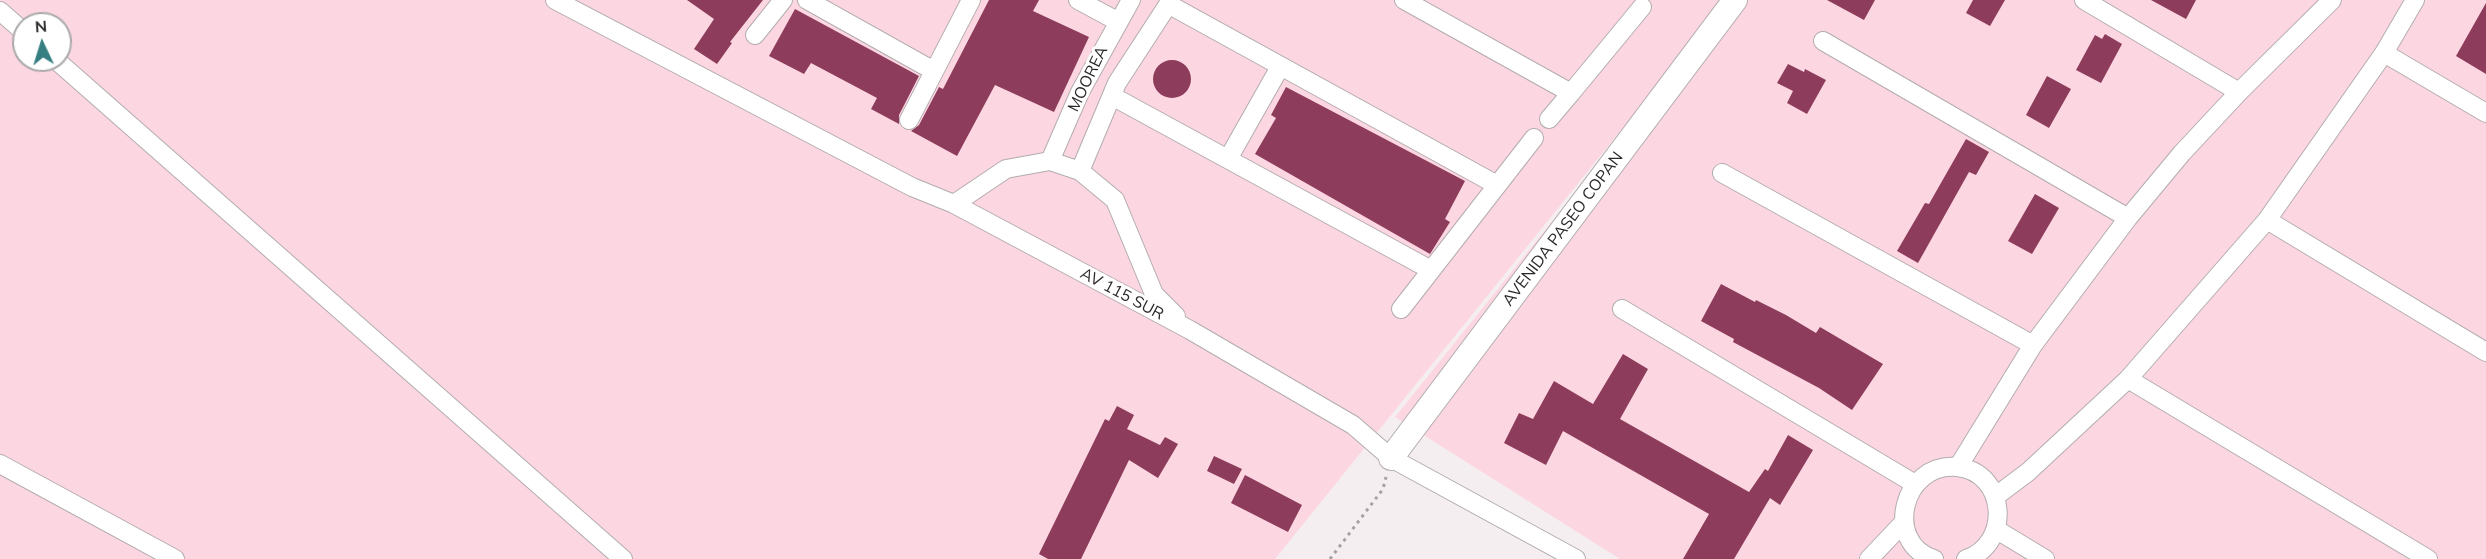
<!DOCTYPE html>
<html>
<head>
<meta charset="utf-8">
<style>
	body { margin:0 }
	#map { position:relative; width:2486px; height:559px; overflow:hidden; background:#f5eef0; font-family:Mulish,sans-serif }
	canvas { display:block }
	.north { position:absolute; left:12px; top:12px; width:60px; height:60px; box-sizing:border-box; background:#fff; border:2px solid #aba9aa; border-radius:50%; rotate:356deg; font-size:16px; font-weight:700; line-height:24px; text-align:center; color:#2c292a }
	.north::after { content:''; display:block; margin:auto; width:21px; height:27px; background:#357e81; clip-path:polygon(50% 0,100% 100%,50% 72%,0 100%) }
</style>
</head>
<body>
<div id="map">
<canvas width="2486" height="559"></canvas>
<div class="north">N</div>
</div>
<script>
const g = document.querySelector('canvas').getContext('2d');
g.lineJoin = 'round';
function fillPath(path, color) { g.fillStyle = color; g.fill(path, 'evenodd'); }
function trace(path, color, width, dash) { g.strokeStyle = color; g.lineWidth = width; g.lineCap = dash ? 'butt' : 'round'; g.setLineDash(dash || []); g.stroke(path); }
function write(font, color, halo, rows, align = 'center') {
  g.font = font + ' Mulish,sans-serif'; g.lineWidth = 6; g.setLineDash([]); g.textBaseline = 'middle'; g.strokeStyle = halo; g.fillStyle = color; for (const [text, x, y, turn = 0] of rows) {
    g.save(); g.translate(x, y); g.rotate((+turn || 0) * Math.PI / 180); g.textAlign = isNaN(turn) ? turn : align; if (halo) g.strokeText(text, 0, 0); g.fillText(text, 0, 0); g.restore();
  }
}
const green = new Path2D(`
	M0,0H1726L1275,559H0ZM24,24H60V60H24Z
	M1730,0H2486V559H1620L1395,417Z`);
const building = new Path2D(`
	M687,0H763L730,42L732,43L717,64L694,49L714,19Z
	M989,0H1039L1033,11L1089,37L1054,112L995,85L957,156L911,131L919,125L939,87L943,89Z
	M1827,0H1875L1864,20Z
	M1973,0H2005L1990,26L1966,13Z
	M2151,0H2196L2186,19Z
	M2486,3V74L2456,56Z
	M795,9L919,76L899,115V124L871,109L877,98L811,63L804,74L769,56Z
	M2105,34L2122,44L2101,83L2076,70L2095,35L2102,39Z
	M1153 79a19 19 0 1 1 38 0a19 19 0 1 1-38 0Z
	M1788,64L1804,72L1805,69L1826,80L1807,114L1787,103L1793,91L1777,83Z
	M2047,76L2071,89L2049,128L2026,115Z
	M1286,87L1465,181L1445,219L1450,222L1430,254L1255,154L1276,118L1271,115Z
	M1966,139L1989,152L1976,175L1969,172L1918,263L1897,251L1925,203L1929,204Z
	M2035,194L2059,208L2032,254L2008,241Z
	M1721,284L1755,302L1756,300L1786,315L1816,333L1820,327L1883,364L1852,410L1819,388L1733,342L1734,339L1701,321Z
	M1623,354L1648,369L1620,419L1749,492L1765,469L1768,471L1788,435L1813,450L1780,505L1770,498L1734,559H1683L1709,514L1563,431L1546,465L1504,443L1519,413L1533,419L1554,381L1593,404Z
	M1117,406L1134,415L1127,429L1160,445L1165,437L1178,444L1158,478L1129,460L1081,559H1048L1039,554L1105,419L1109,421Z
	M1214,456L1242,469L1234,484L1207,471Z
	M1245,475L1302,505L1288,532L1231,503Z`);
const path = new Path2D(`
	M1330,559L1383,489L1386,477`);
const minor = new Path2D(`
	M555,0L912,187L954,204L1190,330L1353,425L1391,458L1576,559
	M807,0L934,71
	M1078,0L1117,21
	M1404,0L1571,93L1549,119
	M2084,0L2239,92
	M1168,4L1497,185
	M0,11L24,32
	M755,35L783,0
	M1823,41L2128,218
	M2384,53L2486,113
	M56,60L623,559
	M1571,93L1642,7
	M1112,96L1431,270
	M909,120L971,0
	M1228,159L1280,67
	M1050,161L1080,92L1131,0
	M1080,171L1117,83L1171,0
	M1722,173L2033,345
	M954,204L1006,169L1050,161L1080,171L1115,200L1154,294L1176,316
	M2267,220L2486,352
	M1401,309L1534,138
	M1622,309L1915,484
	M2128,379L2428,559
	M0,464L175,559
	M1958,467L2033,345L2128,218L2182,153L2239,92L2332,0
	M1996,496L2028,472L2128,379L2267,220L2384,53L2415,0
	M1997,530L2045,559
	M1869,559L1904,522
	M1934,559C1883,543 1902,462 1957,467C2007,472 2012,544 1966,559`);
const major = new Path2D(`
	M1391,458L1735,0`);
const streetNames = [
	["MOOREA",1088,79,-64],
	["AVENIDA PASEO COPAN",1563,229,-53],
	["AV 115 SUR",1122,294,28]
];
fillPath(green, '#fcd7e2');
fillPath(building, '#8e3c5b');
trace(minor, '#b3acae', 20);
trace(major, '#b3acae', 26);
trace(path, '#a6a0a2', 3, [3, 4.5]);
trace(minor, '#fff', 18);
trace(major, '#fff', 24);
write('16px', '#2c292a', '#fff', streetNames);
</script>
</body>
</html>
